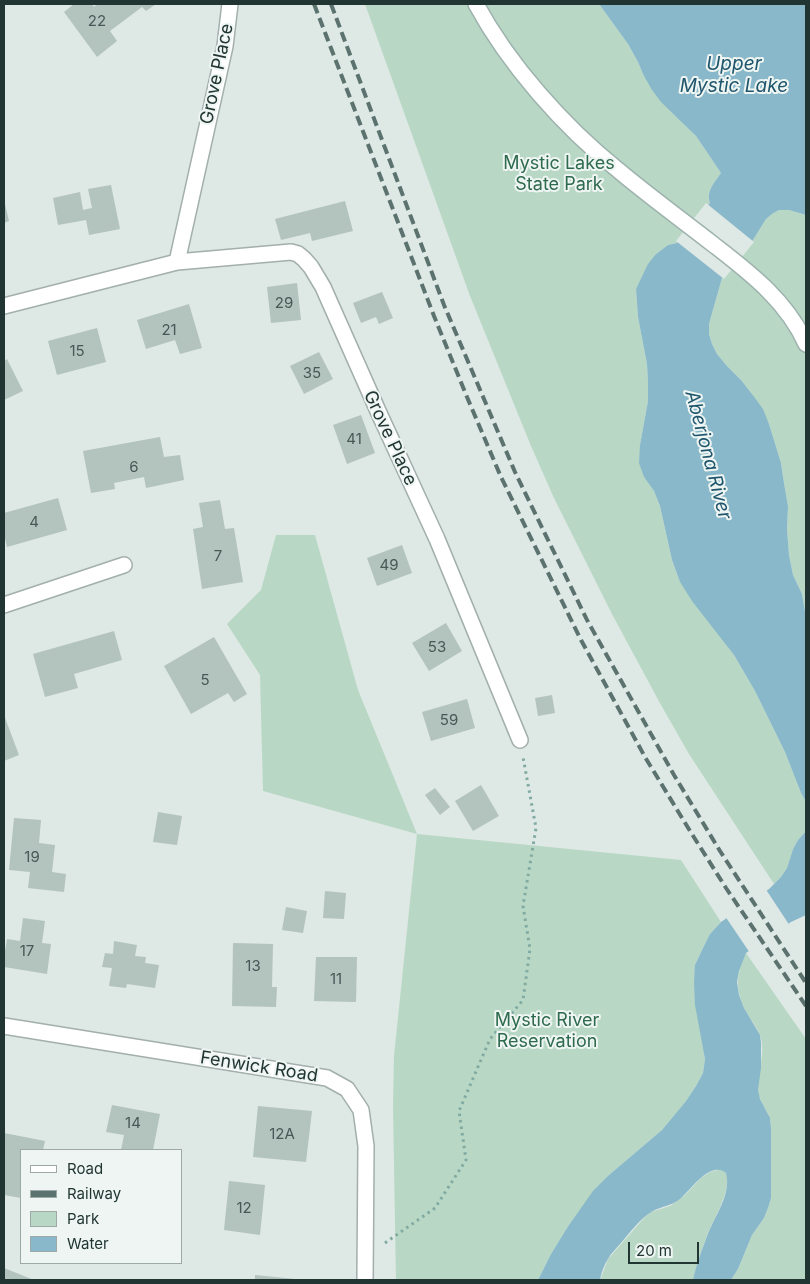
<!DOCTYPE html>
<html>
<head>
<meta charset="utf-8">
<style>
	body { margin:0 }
	#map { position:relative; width:810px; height:1284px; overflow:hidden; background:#dee8e5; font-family:Inter,sans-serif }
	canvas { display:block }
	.frame { position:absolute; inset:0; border:5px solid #213633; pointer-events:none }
	.legend { position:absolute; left:20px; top:1149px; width:162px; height:115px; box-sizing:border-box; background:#eef5f2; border:1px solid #9ca9a6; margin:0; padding:6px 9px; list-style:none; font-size:15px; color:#213633 }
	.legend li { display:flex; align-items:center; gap:10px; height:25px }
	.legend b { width:25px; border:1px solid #9ca9a6 }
	.scale { position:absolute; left:628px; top:1242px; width:71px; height:22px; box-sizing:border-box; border:2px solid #213633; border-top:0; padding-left:6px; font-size:15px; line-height:18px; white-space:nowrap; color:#213633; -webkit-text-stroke:4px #eef5f2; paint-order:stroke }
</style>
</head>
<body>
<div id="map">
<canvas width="810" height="1284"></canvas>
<div class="frame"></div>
<ul class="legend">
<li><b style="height:6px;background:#fff"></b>Road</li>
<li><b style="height:6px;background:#5b726f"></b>Railway</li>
<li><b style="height:14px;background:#b8d8c5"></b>Park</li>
<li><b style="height:14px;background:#89b8ca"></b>Water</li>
</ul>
<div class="scale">20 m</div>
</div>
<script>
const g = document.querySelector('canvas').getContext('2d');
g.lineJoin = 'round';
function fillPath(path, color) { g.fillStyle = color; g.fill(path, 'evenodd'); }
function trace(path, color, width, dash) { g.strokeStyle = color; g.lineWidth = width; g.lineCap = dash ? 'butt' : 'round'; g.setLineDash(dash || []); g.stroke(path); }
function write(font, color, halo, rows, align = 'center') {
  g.font = font + ' Inter,sans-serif'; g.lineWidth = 4; g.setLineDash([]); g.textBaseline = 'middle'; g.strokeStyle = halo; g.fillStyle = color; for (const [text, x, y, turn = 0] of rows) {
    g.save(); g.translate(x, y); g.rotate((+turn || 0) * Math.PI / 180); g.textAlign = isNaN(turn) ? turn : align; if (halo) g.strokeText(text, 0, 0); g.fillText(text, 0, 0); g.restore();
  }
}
const green = new Path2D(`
	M365,4H599L628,44L638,62L643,74L686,126L696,136L721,173C714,183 706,191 710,203L677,243L668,245L656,254L636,289L638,317L647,364L648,382V401L640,445L644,477L654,491L660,506L672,560L680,582L734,655L755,691L785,752L801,793L806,802V831L798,840L793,849L787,868L781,877L774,884L689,754L661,705L613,616L554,498L531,446L470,296Z
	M779,210H789L806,215V617L802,594L793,575L789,555L787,529L788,506L784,483L781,463L769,424L752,394L741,380L727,366L717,354L712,344L709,334V324L722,278L753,240L766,219L772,214Z
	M276,535H315L358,690L417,834L681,860L721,922L710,934L702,950L695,965L702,1038L705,1059L703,1073L696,1086L686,1101L662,1130L609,1175L567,1228L551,1254L538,1280H396L393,1106L394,1056L417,834L263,791L260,675L227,624L261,590Z
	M746,953L806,1039V1280H731L738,1269L752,1235L764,1218L768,1208L771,1197V1128C771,1125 771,1120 769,1117C766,1107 758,1100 758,1089C758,1071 766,1052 760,1035C757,1028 752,1021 748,1015C735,992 735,976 746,953Z
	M718,1170C722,1170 726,1171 727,1175C731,1190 713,1221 707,1235C702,1250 696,1265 693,1280H600L608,1259L644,1218L651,1212L670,1206L685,1195L701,1178L710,1172Z`);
const water = new Path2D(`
	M599,4H806V215L789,210H779L772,214L766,219L753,240L722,278L709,324V334L712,344L717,354L727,366L741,380L752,394L763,409L769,424L781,463L784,483L788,506L787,529L789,555L793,575L802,594L806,617V802L801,793L785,752L755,691L734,655L692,601L680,582L672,560L660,506L654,491L644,477L639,463L640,445L648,401V382L647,364L638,317L636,289L648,264L656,254L668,245L677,243L710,203C706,191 714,183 721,173L696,136L661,102L652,90L643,74L638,62L628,44Z
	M806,831V915L791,922L746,953L739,971L737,982L739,995L744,1008L760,1035L761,1043V1068L758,1090L760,1099L770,1118L771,1128V1198L768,1208L764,1218L752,1235L738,1269L731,1280H693C696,1265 702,1250 707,1236C714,1217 732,1194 726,1173C710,1160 691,1190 680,1199C671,1206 663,1206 653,1211C639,1219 630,1233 620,1244C616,1249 611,1253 608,1259C604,1265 601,1273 600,1280H538L551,1254L567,1228L593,1191L609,1175L662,1130L686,1101L696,1086L703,1073L705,1059L695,1005L694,982L695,965L702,950L710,934L721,922L769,889L781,877L787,868L793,849L798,840Z`);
const pier = new Path2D(`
	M706,203L754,242L724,279L676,241Z
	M765,888L790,926L750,953L725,916Z`);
const building = new Path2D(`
	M74,4H92L94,7L97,4H156L146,11L142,7L110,31L117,41L97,57L64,12Z
	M111,185L120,229L89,235L86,220L58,225L53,198L80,192L83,210L92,208L88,189Z
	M4,200L9,221L4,223Z
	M345,201L353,231L312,241L310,233L281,240L275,219Z
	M297,283L301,320L271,323L267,287Z
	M382,292L393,318L379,324L376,317L361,323L353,303Z
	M189,304L202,348L180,354L175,340L146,349L137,320Z
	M97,328L106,362L57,375L48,341Z
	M319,352L333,379L304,394L290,366Z
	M7,359L23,391L4,400V361Z
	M361,415L375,453L347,464L333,425Z
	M160,437L164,457L180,455L184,480L146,488L144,477L114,483L115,489L91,493L83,451Z
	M58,498L67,530L7,547L4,534V513Z
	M220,500L225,529L234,528L243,582L202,589L193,529L203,527L199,503Z
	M402,545L412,573L377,586L367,558Z
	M446,623L462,651L429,671L412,643Z
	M114,631L122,660L74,674L78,688L45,697L33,654Z
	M214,637L247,694L234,702L228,693L191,714L164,666Z
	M552,695L555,713L538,716L535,698Z
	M467,699L475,728L431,741L422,712Z
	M4,715L19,755L4,761Z
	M481,785L499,816L473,831L455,801Z
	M435,788L450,807L440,815L425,795Z
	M158,812L182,816L177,845L153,842Z
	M14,818L41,820L39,843L55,845L52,872L66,874L64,892L28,888L30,872L9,870Z
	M325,891L346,893L344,919L323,918Z
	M286,907L307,911L303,933L282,930Z
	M23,918L45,921L42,943L51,944L47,974L4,967V957L7,939L20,941Z
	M114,941L137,945L135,956L146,957L145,963L159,965L155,988L127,984L126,988L109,986L112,968L102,967L105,953L113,954Z
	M233,943L273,944L272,987H277L276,1007L232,1006Z
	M316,957H357L356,1002L314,1001Z
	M112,1105L160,1114L153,1150H121L124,1135L106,1132Z
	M258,1106L312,1111L306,1162L253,1157Z
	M4,1133L45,1141L43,1150H21V1198L4,1195Z
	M229,1181L265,1185L260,1235L224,1230Z
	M4,1268L34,1280H4Z
	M255,1275L295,1279V1280H255Z`);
const path = new Path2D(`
	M385,1243L435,1208L466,1160L459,1111L490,1039L523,1000L530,949L523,906L536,828L523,757`);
const minor = new Path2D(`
	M177,262L225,46L230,4
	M4,306L177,262L291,252L298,254L304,259L311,267L323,287L378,411L437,539L520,740
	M4,605L124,565
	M4,1026L327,1078L347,1089L361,1110L366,1146L365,1280`);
const secondary = new Path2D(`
	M476,4C509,65 564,127 618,170C649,196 682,220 714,245C750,273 787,301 806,344`);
const rail = new Path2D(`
	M314,4L434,316L467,397L501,477L581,640L645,757L690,831L726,888L806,1006
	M331,4L444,305L515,472L587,620L674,775L720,851L806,983`);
const numberNames = [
	["22",97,21],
	["29",284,303],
	["21",169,330],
	["15",77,351],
	["35",312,373],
	["41",354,439],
	["6",134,467],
	["4",34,522],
	["7",218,556],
	["49",389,565],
	["53",437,647],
	["5",205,680],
	["59",449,720],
	["19",32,857],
	["17",27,951],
	["13",253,966],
	["11",336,979],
	["14",133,1123],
	["12A",282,1134],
	["12",244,1208]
];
const streetNames = [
	["Grove Place",217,74,-78],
	["Grove Place",390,438,65],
	["Fenwick Road",259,1067,9]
];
const parkNames = [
	["Mystic Lakes",559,164],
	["State Park",559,185],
	["Mystic River",547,1021],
	["Reservation",547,1042]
];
const waterNames = [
	["Upper",734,64],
	["Mystic Lake",734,86],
	["Aberjona River",708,455,75]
];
fillPath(green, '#b8d8c5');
fillPath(water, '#89b8ca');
fillPath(pier, '#dee8e5');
fillPath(building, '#b3c3be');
trace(minor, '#a2afac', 18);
trace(secondary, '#9eb3ae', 18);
trace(path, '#80aaa2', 3, [2.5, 4]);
trace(minor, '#fff', 15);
trace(secondary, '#fff', 15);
trace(rail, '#5b726f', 4, [10, 5]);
write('15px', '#465956', null, numberNames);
write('18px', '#213633', '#eef5f2', streetNames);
write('18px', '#2e6a4d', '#eef5f2', parkNames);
write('italic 19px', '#20566d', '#eef5f2', waterNames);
</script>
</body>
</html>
